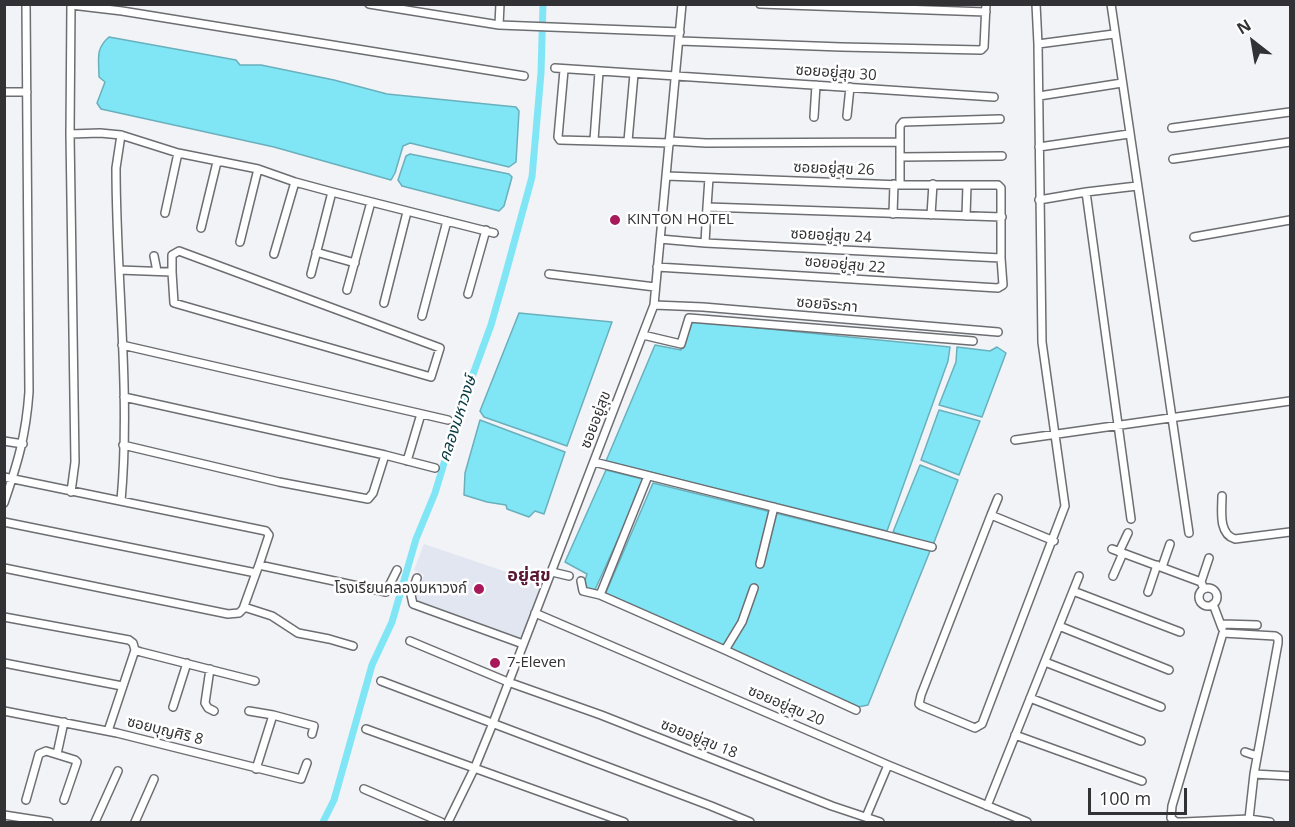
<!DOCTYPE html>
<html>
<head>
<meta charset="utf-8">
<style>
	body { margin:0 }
	#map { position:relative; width:1295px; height:827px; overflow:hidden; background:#f1f3f7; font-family:"Open Sans",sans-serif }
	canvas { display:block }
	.frame { position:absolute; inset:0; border:6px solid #323234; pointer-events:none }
	.north { position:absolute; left:1223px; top:12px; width:60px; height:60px; -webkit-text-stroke:4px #fff; paint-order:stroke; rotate:329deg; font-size:16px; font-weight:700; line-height:24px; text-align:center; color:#323234 }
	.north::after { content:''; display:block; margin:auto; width:21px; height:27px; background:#323234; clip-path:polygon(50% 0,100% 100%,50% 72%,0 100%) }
	.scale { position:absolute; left:1088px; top:788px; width:99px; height:27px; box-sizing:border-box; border:3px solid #323234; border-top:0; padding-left:8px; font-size:18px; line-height:21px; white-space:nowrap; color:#323234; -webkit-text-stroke:4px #fff; paint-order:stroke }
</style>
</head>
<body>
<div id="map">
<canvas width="1295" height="827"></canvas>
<div class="frame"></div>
<div class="north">N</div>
<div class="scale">100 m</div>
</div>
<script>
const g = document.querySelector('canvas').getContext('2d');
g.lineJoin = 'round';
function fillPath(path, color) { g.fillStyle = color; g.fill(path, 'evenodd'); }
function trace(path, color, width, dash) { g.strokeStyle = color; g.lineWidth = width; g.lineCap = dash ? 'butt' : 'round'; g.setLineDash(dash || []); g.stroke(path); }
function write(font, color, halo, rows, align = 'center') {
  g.font = font + ' "Open Sans","Noto Sans Thai",sans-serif'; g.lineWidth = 5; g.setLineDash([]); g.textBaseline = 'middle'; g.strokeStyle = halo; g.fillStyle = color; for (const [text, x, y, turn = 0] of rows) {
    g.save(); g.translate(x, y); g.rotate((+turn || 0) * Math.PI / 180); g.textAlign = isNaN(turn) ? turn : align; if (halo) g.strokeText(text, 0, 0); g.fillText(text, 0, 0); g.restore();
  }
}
const built = new Path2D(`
	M424,544L542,584L521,639L414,600L424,575L414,570Z`);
const water = new Path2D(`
	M109,37L236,60L240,65H261L334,80L387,94L516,107L519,111L516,162L509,167L410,143L403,146L395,173L391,180L274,147L101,109L97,103L105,82L99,77C99,59 95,49 109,37Z
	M410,154L509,174L512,177L504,206L499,211L402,186L398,180L406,156Z
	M519,313L612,322L567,446L484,417L480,411Z
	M688,321L950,347L948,361L887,531L606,461L655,345L681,350Z
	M957,347L990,351L997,347L1006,353L982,417L939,405L956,362Z
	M939,410L980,421L959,475L921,460Z
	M480,420L565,452L544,514L535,511L529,517L507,509L506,505L487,502L464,495L465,473Z
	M920,465L958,480L933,545L893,532Z
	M606,470L642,479L643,484L594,592L583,587L587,574L565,562Z
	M653,483L930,551L868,705L858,707L604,597Z`);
const canal = new Path2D(`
	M323,822L334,800L372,665L392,622L416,539L435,493L461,407L491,325L505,276L532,177L541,73L543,4`);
const minor = new Path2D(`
	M71,4L70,134L75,462L71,492
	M369,4L499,25L680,32
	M760,4L986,12
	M1036,4L1038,44L1042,342L1065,506L982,724L975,728L922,706L919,704L921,695L991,515L1054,541
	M1111,4L1189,533
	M71,5L122,11L524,76
	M499,25L500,4
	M680,41L841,47L981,50L984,47L986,4
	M1038,44L1114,34
	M555,68L994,97
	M564,70L558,137L560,140L670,143
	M4,92H27
	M1039,96L1122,83
	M847,116L850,87
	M814,117L816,85
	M1000,119L903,122L900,126V157L1002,156
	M1172,128L1290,112
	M70,134L100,133L121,135L178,153L258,169L295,182L332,192L494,233
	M594,140L599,72
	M628,141L634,74
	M670,141L706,143L900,142
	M1039,147L1129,134
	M900,157V185
	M1173,159L1290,142
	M709,178L707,207L1002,217
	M1086,192L1137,186
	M1039,200L1086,192L1131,519
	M165,213L178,153
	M893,214L894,184
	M931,215L933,184
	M966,216L967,185
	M201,228L217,162
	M1194,237L1290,220
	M660,239L705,243L1001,258
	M240,242L258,169
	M705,243L707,207
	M316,252L355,263
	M274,254L295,182
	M154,256L157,271
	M657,267L998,288L1003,285L1001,258V188L998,185H900L667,176
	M119,270L172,272L174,303L431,377L440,348L179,251L172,255V272
	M311,274L332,192
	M549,274L655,287
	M347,290L371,202
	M468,294L486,230
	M384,303L407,212
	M654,305L703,307L998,332
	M422,316L447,221
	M643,335L681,344L689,318L973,341
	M122,345L448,420
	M124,397L385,455L435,468
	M1015,440L1290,401
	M4,441L23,444
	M123,445L279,482L368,499L373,493L385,455
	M407,461L421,414
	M594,462L932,547
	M648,476L600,595L725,650L856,710
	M4,477L266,531L269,535L259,565
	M1222,496C1222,510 1218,534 1235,539L1290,532
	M121,501C131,391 116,279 116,168L121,135
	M4,503C18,462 26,435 29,392L26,4
	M991,515L998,498
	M4,522L256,573L259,565L386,592L397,570
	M1112,549L1201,582L1204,589
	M1119,552L1128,533
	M760,564L774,507
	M1162,567L1170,544
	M4,568L228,614L239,613L243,609L256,573
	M552,572L569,576
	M1113,576L1123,553
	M417,578L411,595L413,604L523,644
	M581,581L583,591L600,595
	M1201,582L1209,558
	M1199 597a9 9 0 1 1 18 0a9 9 0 1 1-18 0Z
	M1073,591L1180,632
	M1148,592L1157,565
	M1213,604L1222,628
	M244,607L272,616L298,633L329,639L353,646
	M535,613L888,765L1027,822
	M4,617L129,640L133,643L135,650L141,652L255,681
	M1222,624L1257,625
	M1059,626L1169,670
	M410,641L508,682L601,715L832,806L880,822
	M725,650L742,622L754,588
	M1045,662L1161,707
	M4,663L122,686
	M210,669L205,703L208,708L214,711
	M381,681L711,806L750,822
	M1030,698L1141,741
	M173,707L187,663
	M4,711L117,733L301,779L307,763
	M249,711L273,715
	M366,729L624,822
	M108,731L135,650
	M1015,735L1142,781
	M1245,752L1257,756
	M57,754L64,722
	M256,769L273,715L314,726L312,734
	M1254,774L1290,776
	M364,789L441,822
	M26,800L39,754L46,751L75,760L77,762L64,800
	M987,806L1079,576
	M4,815L49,822
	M866,817L888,765
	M95,822L118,771
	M135,822L154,779
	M448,822L475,767L493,723L654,305L682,4
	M1249,822V819L1254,774L1278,643V638L1275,636L1223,633L1172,806L1171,818L1176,822H1184L1249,819L1270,822`);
const markers = [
	[615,220,6,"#a81959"],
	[479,589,6,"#a81959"],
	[495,663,6,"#a81959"]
];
const streetNames = [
	["ซอยอยู่สุข 30",836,73,4],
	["ซอยอยู่สุข 26",834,169,2],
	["ซอยอยู่สุข 24",831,236,3],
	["ซอยอยู่สุข 22",845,265,5],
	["ซอยจิระภา",827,305,5],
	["ซอยอยู่สุข",596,420,-69],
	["ซอยอยู่สุข 20",786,706,23],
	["ซอยบุญศิริ 8",165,731,14],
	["ซอยอยู่สุข 18",699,739,22]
];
const poiNames = [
	["KINTON HOTEL",627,220],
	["โรงเรียนคลองมหาวงก์",467,589,"right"],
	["7-Eleven",507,663]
];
const waterNames = [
	["คลองมหาวงษ์",458,419,-72]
];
const quarterNames = [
	["อยู่สุข",529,576]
];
fillPath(built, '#e1e6f1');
fillPath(water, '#80e6f6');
trace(water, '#69b0bc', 1.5);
trace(canal, '#80e6f6', 7);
trace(minor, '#6d6e72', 10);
trace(minor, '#fff', 7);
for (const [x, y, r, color] of markers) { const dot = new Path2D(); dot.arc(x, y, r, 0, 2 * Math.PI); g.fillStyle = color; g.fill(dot); trace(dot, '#fff', 2); }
write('15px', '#323234', '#fff', streetNames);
write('15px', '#323234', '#fff', poiNames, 'left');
write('italic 16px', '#073940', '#fff', waterNames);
write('bold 18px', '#591731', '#fff', quarterNames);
</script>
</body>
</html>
